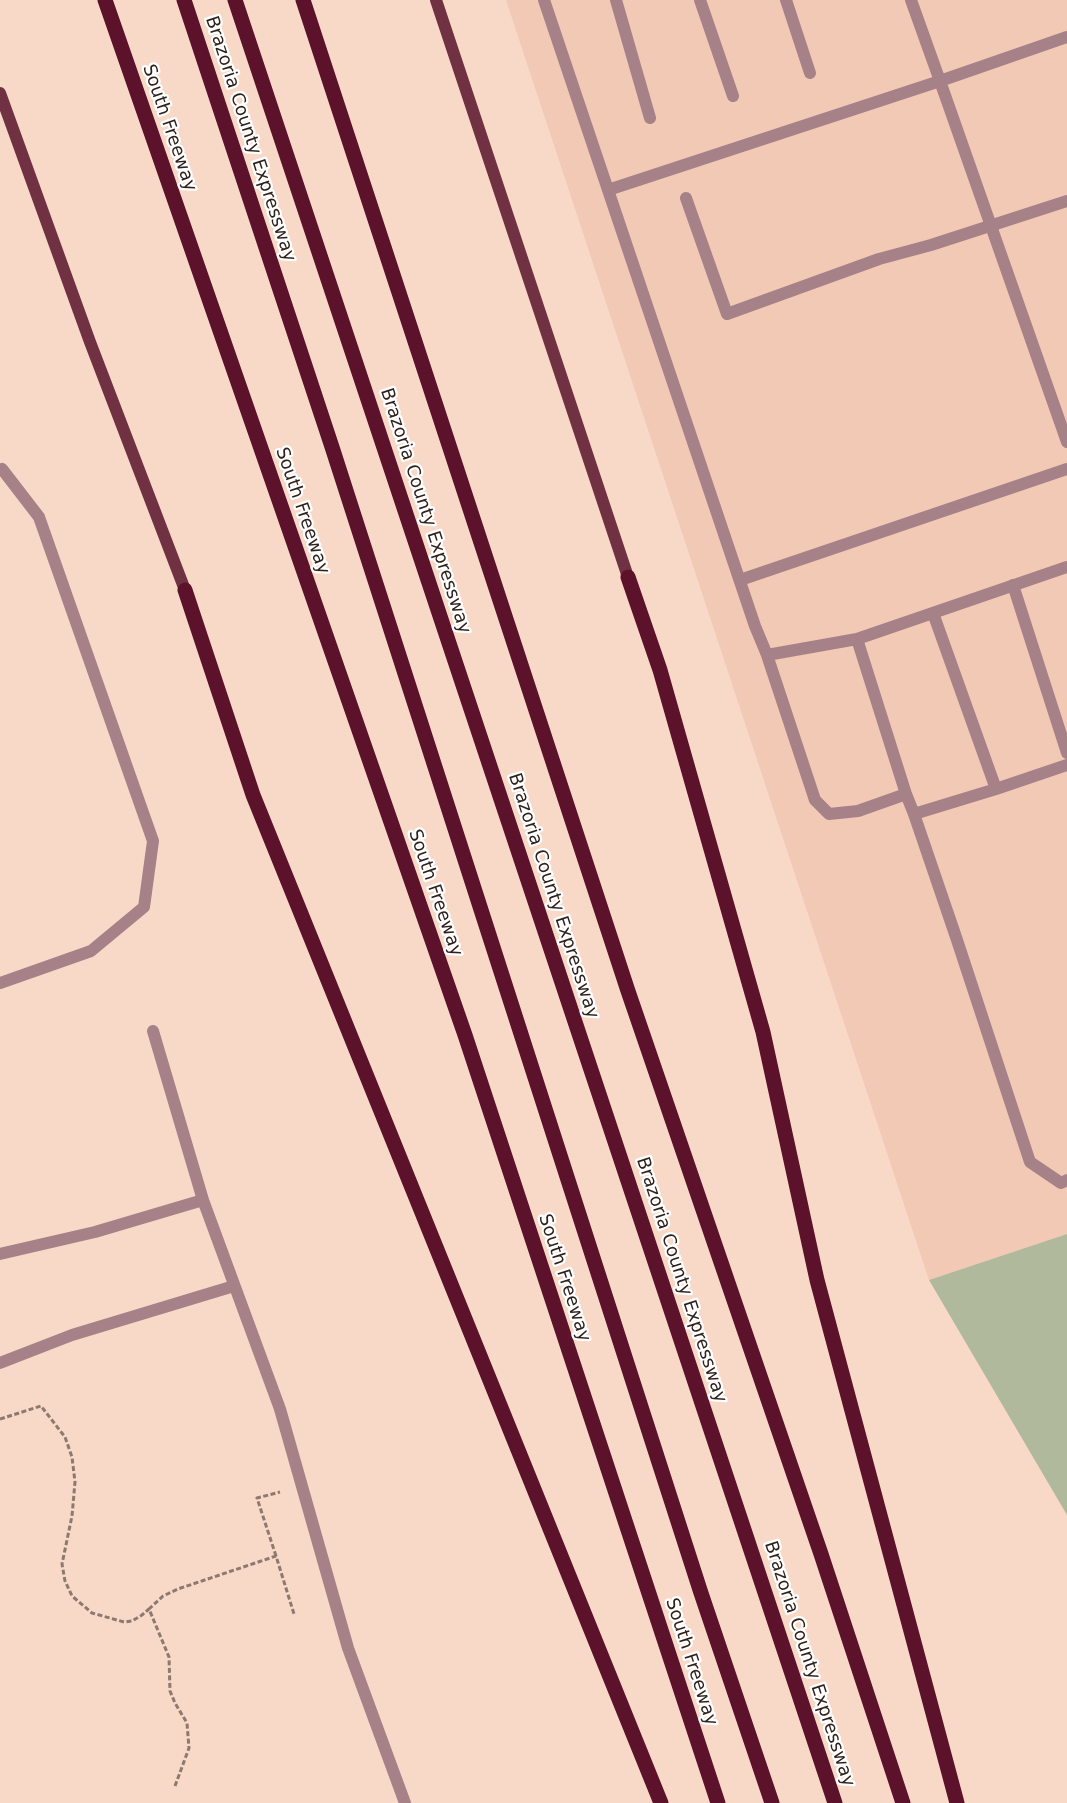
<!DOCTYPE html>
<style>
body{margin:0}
canvas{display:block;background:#f8d8c7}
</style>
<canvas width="1067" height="1803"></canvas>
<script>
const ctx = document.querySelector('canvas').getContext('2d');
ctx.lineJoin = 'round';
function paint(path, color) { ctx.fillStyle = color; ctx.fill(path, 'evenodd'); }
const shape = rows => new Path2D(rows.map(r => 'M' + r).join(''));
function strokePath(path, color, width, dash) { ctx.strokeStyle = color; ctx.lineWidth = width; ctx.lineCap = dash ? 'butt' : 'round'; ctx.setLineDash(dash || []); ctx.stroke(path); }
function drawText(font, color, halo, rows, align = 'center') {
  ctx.font = font + ' "DejaVu Sans",sans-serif'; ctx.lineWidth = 4.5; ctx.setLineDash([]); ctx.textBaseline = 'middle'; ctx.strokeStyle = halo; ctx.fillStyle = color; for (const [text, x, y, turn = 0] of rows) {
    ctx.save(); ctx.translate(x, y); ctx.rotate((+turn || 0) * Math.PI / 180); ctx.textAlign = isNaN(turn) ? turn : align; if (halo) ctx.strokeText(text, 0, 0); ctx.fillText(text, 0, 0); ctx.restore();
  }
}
paint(shape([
 [506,0,1067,0,1067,1234,929,1280]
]), '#f1c9b5');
paint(shape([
 [1067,1234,1067,1515,929,1280]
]), '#b0b99c');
strokePath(shape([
 [0,1419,41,1406,65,1437,72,1457,75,1482,72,1516,62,1564,65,1581,72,1596,92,1613,124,1622,132,1621,142,1615,149,1609],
 [276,1556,257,1498,280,1492],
 [175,1786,189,1748,187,1723,175,1703,170,1691,169,1657,149,1609,163,1596,178,1589,276,1556,294,1614]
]), '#8e796e', 3, [5, 2.5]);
strokePath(shape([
 [544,0,755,626,767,655,857,639,1067,567],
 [616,0,650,118],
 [700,0,733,96],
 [786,0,810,73],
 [911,0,940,81,1067,37],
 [608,190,940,81,1067,442],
 [686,198,727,314,879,259,931,245,1067,201],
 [0,470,2,469,39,517,153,841,144,907,91,951,0,983],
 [740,580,1067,469],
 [1013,585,1067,753],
 [933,613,996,789,1067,765],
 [767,655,815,800,829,814,858,811,906,794,857,639],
 [906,794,914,814,957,940,1030,1162,1061,1183,1067,1180],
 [914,814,996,789],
 [153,1031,203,1200],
 [0,1254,95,1232,203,1200,280,1409,348,1648,405,1803],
 [0,1363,72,1335,234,1286]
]), '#a68188', 12);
strokePath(shape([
 [436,0,628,577],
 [0,93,90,342,185,590]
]), '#703242', 12);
strokePath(shape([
 [105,0,465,1035,718,1803],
 [184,0,332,447,701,1593,772,1803],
 [235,0,835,1803],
 [303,0,628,991,821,1554,903,1803],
 [628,577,660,670,763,1032,817,1280,957,1803],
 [185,590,253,795,661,1803]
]), '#5b122a', 15);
drawText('18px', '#2d211b', '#fff', [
 ["South Freeway",169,128,71],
 ["Brazoria County Expressway",250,139,72],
 ["South Freeway",302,511,71],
 ["Brazoria County Expressway",425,511,72],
 ["South Freeway",435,893,71],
 ["Brazoria County Expressway",553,896,72],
 ["South Freeway",564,1278,72],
 ["Brazoria County Expressway",681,1280,72],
 ["South Freeway",691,1662,72],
 ["Brazoria County Expressway",809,1664,72]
]);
</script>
